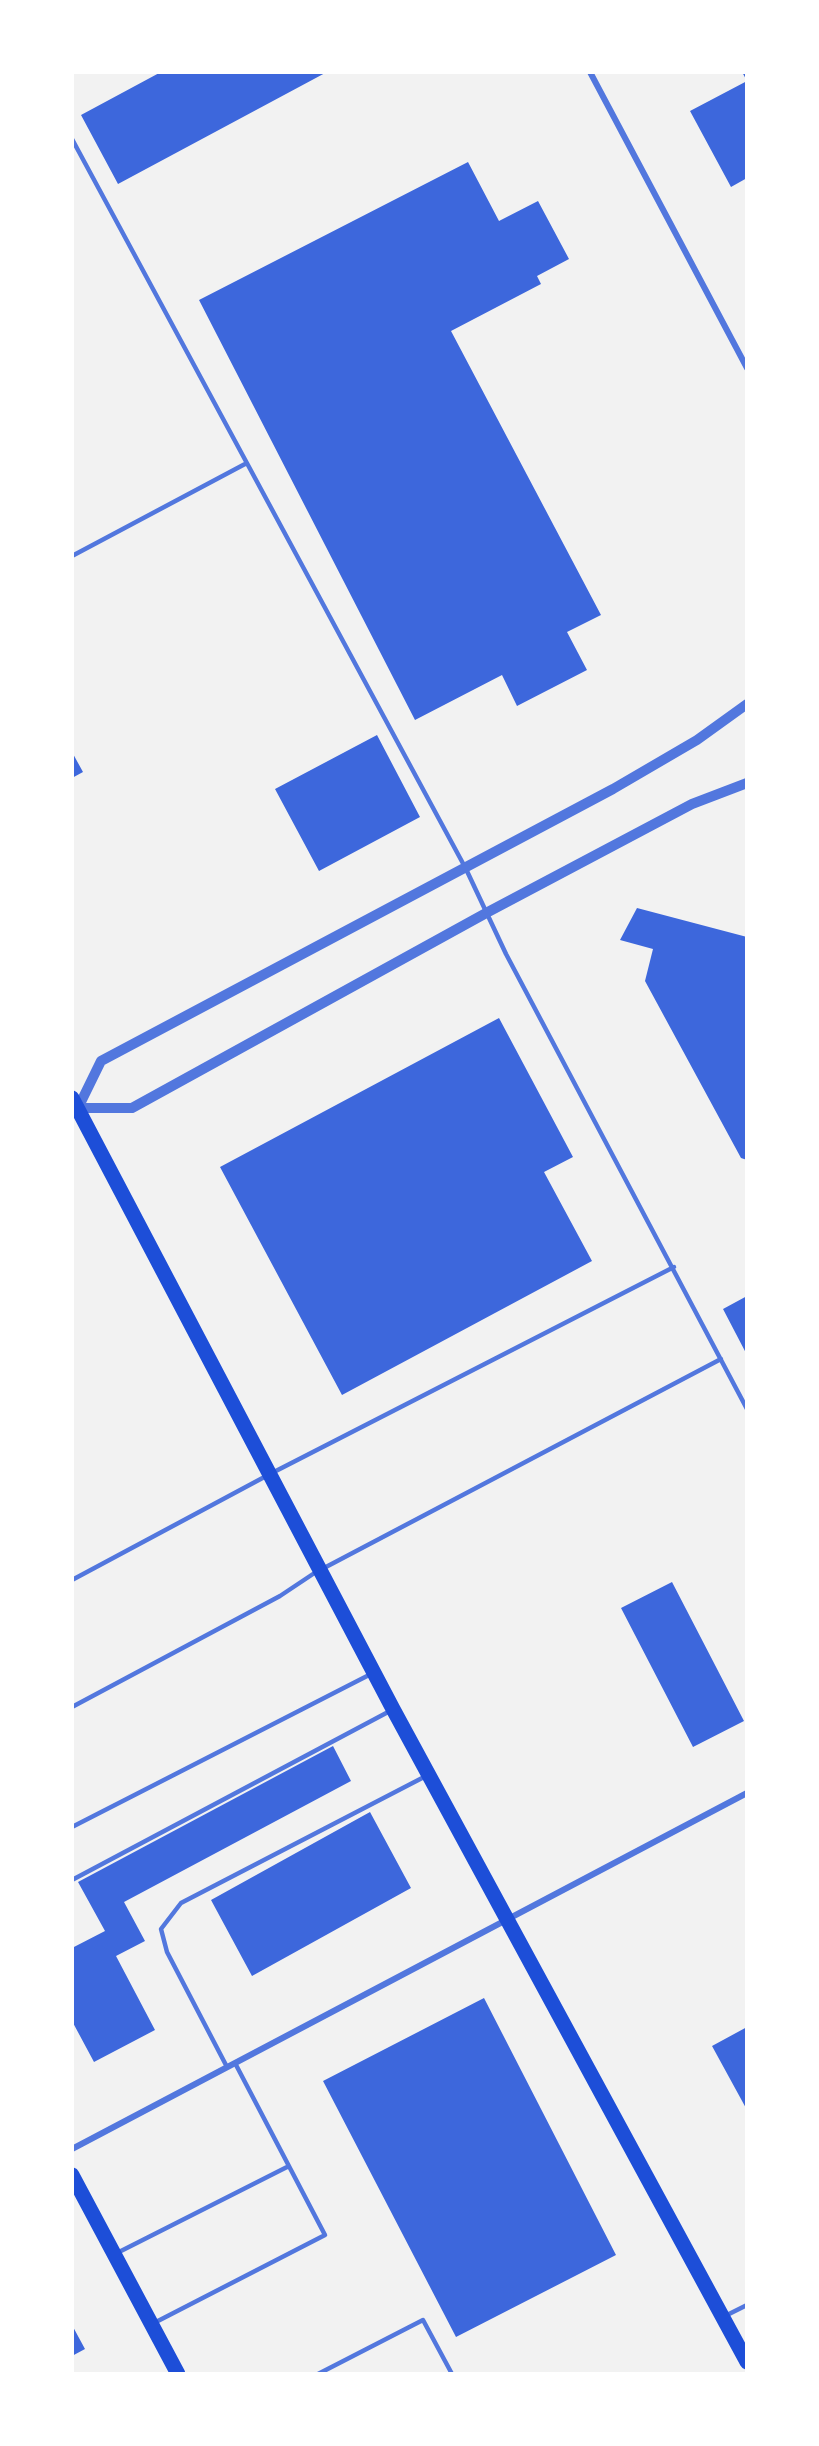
<!DOCTYPE html>
<style>
body{margin:0}
#map{position:relative;width:819px;height:2446px;overflow:hidden;background:#f2f2f2;font-family:"Source Serif 4",serif}
canvas{display:block}
.frame{position:absolute;inset:0;border:74px solid #fff;pointer-events:none}
</style>
<div id="map">
<canvas width="819" height="2446"></canvas>
<div class="frame"></div>
</div>
<script>
const ctx = document.querySelector('canvas').getContext('2d');
ctx.lineJoin = 'round';
function paint(path, color) { ctx.fillStyle = color; ctx.fill(path, 'evenodd'); }
const shape = rows => new Path2D(rows.map(r => 'M' + r).join(''));
function strokePath(path, color, width, dash) { ctx.strokeStyle = color; ctx.lineWidth = width; ctx.lineCap = dash ? 'butt' : 'round'; ctx.setLineDash(dash || []); ctx.stroke(path); }
paint(shape([
 [161,72,327,72,118,184,81,115],
 [742,72,747,72,747,178,731,187,690,111,747,81],
 [468,162,499,221,538,201,569,259,537,276,541,284,451,331,601,615,567,632,587,670,517,706,502,675,415,720,199,300],
 [377,735,420,817,319,871,275,789],
 [72,752,83,772,72,778],
 [637,908,747,937,747,1160,741,1158,645,981,653,949,620,940],
 [499,1018,573,1157,544,1172,592,1261,342,1395,220,1167],
 [747,1296,747,1355,723,1309],
 [672,1582,744,1721,693,1747,621,1608],
 [333,1746,351,1781,124,1902,145,1941,116,1956,155,2030,94,2062,72,2021,72,1948,105,1931,78,1882],
 [370,1812,411,1888,252,1976,211,1900],
 [484,1998,616,2255,456,2337,323,2081],
 [747,2027,747,2110,712,2046],
 [72,2325,85,2349,72,2356]
]), '#3d67dc');
strokePath(shape([
 [72,139,466,869,506,954,747,1409],
 [72,556,245,464],
 [324,1568,721,1359],
 [72,1580,270,1474,674,1267],
 [72,1707,280,1596,316,1572],
 [72,1827,371,1674],
 [72,1880,390,1711],
 [227,2067,167,1952,161,1929,181,1903,426,1776],
 [117,2253,289,2166],
 [725,2316,747,2305],
 [154,2323,325,2235,235,2063],
 [318,2374,423,2320,452,2374]
]), '#5277de', 4.5);
strokePath(shape([
 [590,72,747,368],
 [72,2149,747,1793]
]), '#5277de', 6);
strokePath(shape([
 [78,1108,101,1061,613,789,697,740,747,704],
 [73,1110,78,1108,132,1108,488,912,692,804,747,783]
]), '#5277de', 10);
strokePath(shape([
 [72,1098,393,1709,747,2362],
 [72,2175,178,2374]
]), '#1d4ed8', 15);
</script>
